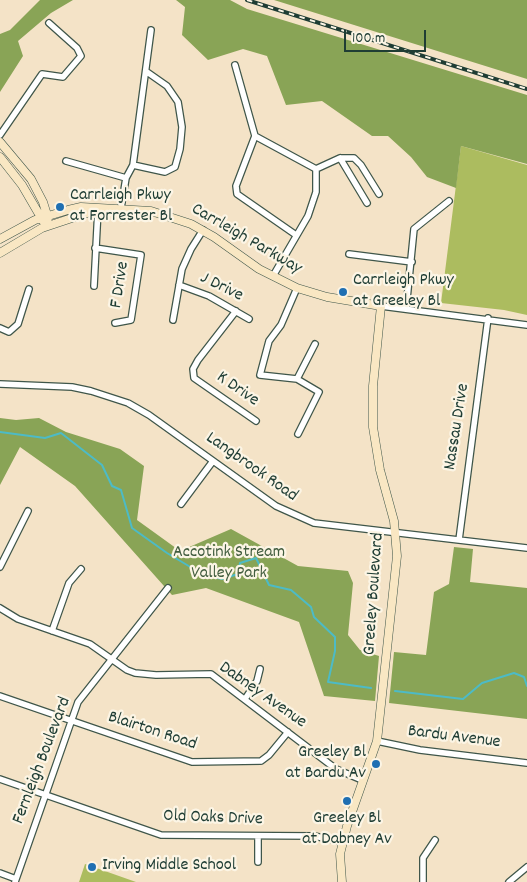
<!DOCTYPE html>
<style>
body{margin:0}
#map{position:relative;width:527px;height:882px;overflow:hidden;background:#f4e3c7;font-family:Dekko,sans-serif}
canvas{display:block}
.scale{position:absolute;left:344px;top:30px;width:82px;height:22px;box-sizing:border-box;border:2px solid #1f3d34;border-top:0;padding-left:6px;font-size:15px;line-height:18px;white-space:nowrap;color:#1f3d34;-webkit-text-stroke:4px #fcf5e5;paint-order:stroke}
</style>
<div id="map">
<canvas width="527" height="882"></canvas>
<div class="scale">100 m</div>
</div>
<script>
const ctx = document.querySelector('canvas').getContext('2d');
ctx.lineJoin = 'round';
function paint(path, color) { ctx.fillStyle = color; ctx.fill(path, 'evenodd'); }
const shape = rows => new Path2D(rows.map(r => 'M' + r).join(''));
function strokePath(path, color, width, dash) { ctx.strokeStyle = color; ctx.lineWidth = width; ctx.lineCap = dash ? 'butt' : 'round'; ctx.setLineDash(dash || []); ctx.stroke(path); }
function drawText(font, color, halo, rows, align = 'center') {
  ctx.font = font + ' Dekko,sans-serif'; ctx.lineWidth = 4.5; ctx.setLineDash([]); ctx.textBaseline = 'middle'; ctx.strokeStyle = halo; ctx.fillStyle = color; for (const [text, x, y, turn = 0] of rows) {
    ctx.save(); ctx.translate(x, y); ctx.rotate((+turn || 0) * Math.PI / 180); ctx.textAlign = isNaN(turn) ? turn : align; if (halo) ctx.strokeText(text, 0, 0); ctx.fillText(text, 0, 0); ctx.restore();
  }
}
paint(shape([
 [461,146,527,165,527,315,504,310,441,303],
 [85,864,136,882,79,882]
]), '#acbc5f');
paint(shape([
 [40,0,73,0,51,13,18,41,23,56,0,92,0,34,10,30],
 [176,0,230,0,247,9,527,95,527,164,461,146,456,188,427,177,411,157,388,136,372,136,322,101,286,105,267,56,243,49,208,60,182,35,185,7],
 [274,0,527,0,527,79],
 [0,418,16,420,39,418,66,432,120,449,144,466,137,520,180,551,231,529,298,566,348,571,353,583,348,635,360,650,379,656,375,701,324,696,299,622,206,588,172,595,75,486,20,447,0,485],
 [454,547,473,549,470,582,527,588,527,719,389,703,394,652,426,655,434,592,449,584]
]), '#89a456');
strokePath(shape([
 [0,432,45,438,61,433,102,465,112,486,121,490,132,528,167,553,202,574,222,579,238,574,240,563,256,558,269,585,291,590,311,607,314,617,335,637,335,651,328,682,371,688],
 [395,691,463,699,482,683,514,673,524,677,527,686]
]), '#4dbbc6', 2);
const street = shape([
 [235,65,255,136,316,169],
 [0,135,42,74,63,77,81,56,77,48,49,23],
 [255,136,236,186,237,194,296,235],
 [340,158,367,203],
 [66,161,126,178],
 [133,165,165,172,175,167,180,149,182,127,178,102,167,86,147,72],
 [316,169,340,158,354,158,361,165,379,194],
 [121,208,126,178,133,165,151,30],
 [95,248,141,255,131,320,115,323],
 [349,254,412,262],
 [273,276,308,216,316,192,316,169],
 [179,285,209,296,249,319],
 [94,286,98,209],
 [297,288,281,325,269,341,260,375,297,379,319,392,298,434],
 [381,306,527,325],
 [406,309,414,229,449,201],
 [236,311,198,360,193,369,194,378,256,421],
 [173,320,182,269,191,249,203,230],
 [0,328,9,332,18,324,29,289],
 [297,379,315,344],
 [0,384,72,387,91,391,128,403,149,415,276,506,314,523,527,548],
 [181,504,213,461],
 [459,540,488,318],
 [0,567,28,511],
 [0,608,18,619,90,644,127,670,135,673,156,675,211,674,336,769,362,780],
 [52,631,69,583,81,569],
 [0,696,192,762,261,761,269,755,288,732],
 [245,699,257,681,260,669],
 [377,741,420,750,527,763],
 [0,779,161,835,314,836,343,842],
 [258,836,258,862],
 [0,873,16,879],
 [15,882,78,702,168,588],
 [423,882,423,858,435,840],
 [509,882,527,867]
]);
const secondary = shape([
 [0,142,31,179,43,202,48,218],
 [0,157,22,185,43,221],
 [0,239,35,220,68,210,81,207,151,211,191,224,214,237,259,269,297,288,327,297,381,306,373,386,373,427,380,470,394,521,397,556,377,741,347,826,340,854,342,882],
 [0,253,42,228,96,210]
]);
strokePath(street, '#3f564a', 8);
strokePath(secondary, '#3f564a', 9);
strokePath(street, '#fff', 5.5);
strokePath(secondary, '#f9e7c3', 8);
const rail = shape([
 [247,0,527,89]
]);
strokePath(rail, '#1f3d34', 4);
strokePath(rail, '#fcf5e5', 2, [5.5]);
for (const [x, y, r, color] of [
 [60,207,5,"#1f6fb2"],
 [343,292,5,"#1f6fb2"],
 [376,764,5,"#1f6fb2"],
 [347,801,5,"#1f6fb2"],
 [92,867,5,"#1f6fb2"]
]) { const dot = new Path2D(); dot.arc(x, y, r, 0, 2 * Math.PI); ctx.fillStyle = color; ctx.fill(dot); strokePath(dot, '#fcf5e5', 2); }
drawText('18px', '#1f3d34', '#fcf5e5', [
 ["Carrleigh Pkwy",70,197],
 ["at Forrester Bl",70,218],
 ["Carrleigh Pkwy",353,282],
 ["at Greeley Bl",353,303],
 ["Greeley Bl",366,754,"right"],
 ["at Bardu Av",366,775,"right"],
 ["Greeley Bl",347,820,"center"],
 ["at Dabney Av",347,841,"center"],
 ["Irving Middle School",102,867]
], 'left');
drawText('18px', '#1f3d34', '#fcf5e5', [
 ["Carrleigh Parkway",246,240,30],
 ["F Drive",121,285,-81],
 ["J Drive",221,288,26],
 ["K Drive",237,390,35],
 ["Nassau Drive",458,427,-81],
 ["Langbrook Road",251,468,35],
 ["Greeley Boulevard",375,594,-86],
 ["Dabney Avenue",262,696,35],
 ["Blairton Road",152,732,18],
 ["Bardu Avenue",454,738,7],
 ["Fernleigh Boulevard",43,761,-69],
 ["Old Oaks Drive",213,819,2]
]);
drawText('18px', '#425d3f', '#fcf5e5', [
 ["Accotink Stream",229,554],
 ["Valley Park",229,575]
]);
</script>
